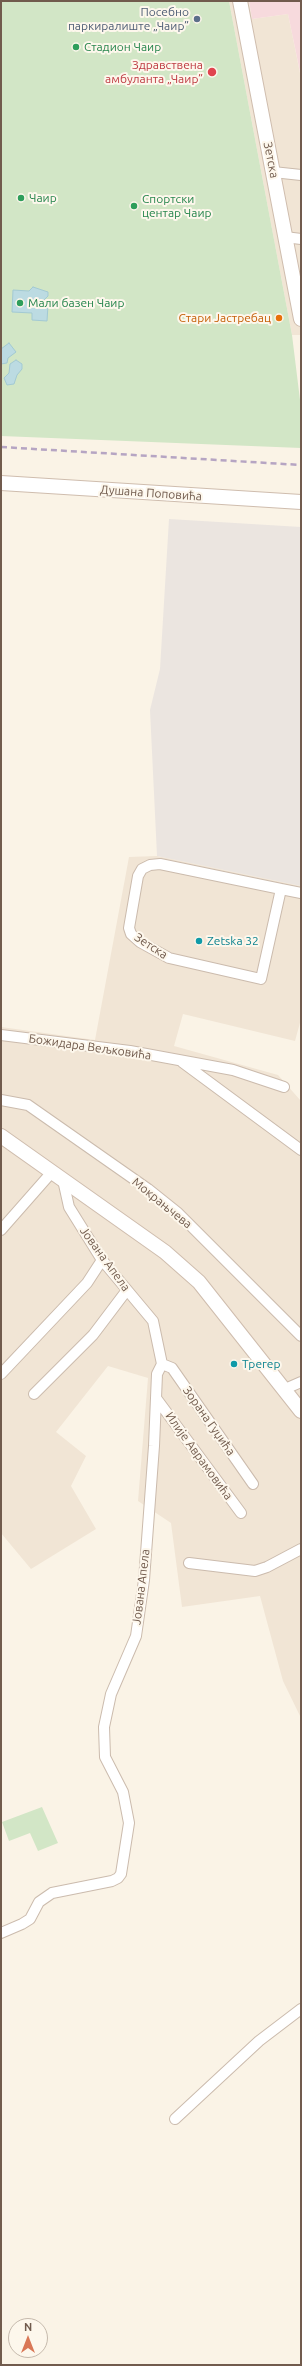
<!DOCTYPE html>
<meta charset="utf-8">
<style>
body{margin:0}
#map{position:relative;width:302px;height:2366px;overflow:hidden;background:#faf3e6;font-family:Ubuntu,sans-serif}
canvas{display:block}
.frame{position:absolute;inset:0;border:2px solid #715b4d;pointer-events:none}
.north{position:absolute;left:8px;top:2318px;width:40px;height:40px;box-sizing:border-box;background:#fdf7ec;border:1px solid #c5b9ac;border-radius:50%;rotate:0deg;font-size:11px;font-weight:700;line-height:16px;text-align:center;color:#715b4d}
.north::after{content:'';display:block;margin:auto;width:14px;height:18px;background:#d97756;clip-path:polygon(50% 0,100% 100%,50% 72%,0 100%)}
</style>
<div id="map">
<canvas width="302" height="2366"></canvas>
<div class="frame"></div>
<div class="north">N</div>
</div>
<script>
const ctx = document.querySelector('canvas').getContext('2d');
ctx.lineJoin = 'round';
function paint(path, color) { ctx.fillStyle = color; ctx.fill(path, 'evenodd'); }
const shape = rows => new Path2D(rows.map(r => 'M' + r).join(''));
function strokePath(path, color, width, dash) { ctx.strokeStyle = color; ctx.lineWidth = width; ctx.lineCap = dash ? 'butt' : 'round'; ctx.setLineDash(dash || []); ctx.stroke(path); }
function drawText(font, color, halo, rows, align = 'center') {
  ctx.font = font + ' Ubuntu,sans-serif'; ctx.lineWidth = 4; ctx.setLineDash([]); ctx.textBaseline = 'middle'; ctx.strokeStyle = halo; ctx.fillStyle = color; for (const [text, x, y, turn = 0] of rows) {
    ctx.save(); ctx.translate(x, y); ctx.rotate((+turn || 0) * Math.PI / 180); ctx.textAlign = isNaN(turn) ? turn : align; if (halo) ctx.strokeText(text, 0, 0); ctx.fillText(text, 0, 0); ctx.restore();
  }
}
paint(shape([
 [229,1,249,1,252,19,288,14,301,78,301,335,292,335],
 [157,856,301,886,301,1019,295,1041,183,1014,174,1046,278,1075,301,1101,301,1718,283,1681,260,1596,182,1607,171,1523,138,1501,148,1378,108,1366,56,1432,86,1456,71,1486,96,1529,31,1569,1,1533,1,1027,95,1040,129,857]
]), '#f1e5d5');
paint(shape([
 [169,519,301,527,301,886,157,856,150,710,160,669]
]), '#ebe5e0');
paint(shape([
 [249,1,301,1,301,77,288,14,252,19]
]), '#f7dadd');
paint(shape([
 [1,1,229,1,292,335,301,408,301,448,1,436],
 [42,1807,58,1843,38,1851,30,1833,9,1841,2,1822]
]), '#d2e6c6');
const water = shape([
 [33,287,48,292,48,296,44,300,34,302,29,298,29,304,48,305,47,321,32,320,32,313,12,312,13,290,29,291,33,287],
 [9,343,16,352,8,358,7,363,1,364,1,349,9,343],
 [16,360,22,364,22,369,17,375,14,384,7,385,4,378,9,373,10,364,16,360]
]);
paint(water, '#bcdbe2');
strokePath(water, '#a3cad3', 1);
const street = shape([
 [273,172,301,175],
 [285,237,301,239],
 [281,889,261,979,169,958,140,942,131,934,129,928,138,876,142,869,150,865,160,864,281,889,301,893],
 [1,1035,130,1051,233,1070,284,1087],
 [182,1062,301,1150],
 [1,1100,28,1105,148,1189,178,1213,301,1336],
 [1,1230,52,1172],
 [162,1364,172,1368,253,1484],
 [1,1374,87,1283,102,1260],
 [285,1389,301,1382],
 [34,1394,93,1335,127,1290],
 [156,1398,241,1513],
 [189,1563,255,1571,267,1567,301,1549],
 [1,1933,22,1924,30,1919,39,1902,52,1893,112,1881,118,1878,121,1874,129,1823,123,1792,105,1757,104,1727,111,1694,136,1636,144,1580,154,1446,157,1374,162,1364,153,1321,102,1260,69,1207,63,1180],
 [175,2119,259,2041,301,2009]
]);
const secondary = shape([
 [240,1,301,319],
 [1,483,301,502],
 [1,1136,165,1252,199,1282,301,1411]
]);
strokePath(street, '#cbbbad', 12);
strokePath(secondary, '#cfbdae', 16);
strokePath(street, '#fff', 10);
strokePath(secondary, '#fff', 14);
strokePath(shape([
 [1,447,301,465]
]), '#b6a5c3', 2.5, [6, 4]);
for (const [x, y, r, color] of [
 [197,19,4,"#5c6f8a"],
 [76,47,4,"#2e9e5b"],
 [212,72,5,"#e0444e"],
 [21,198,4,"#2e9e5b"],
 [134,206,4,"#2e9e5b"],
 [20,303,4,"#2e9e5b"],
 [279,318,4,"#e8710a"],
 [199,941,4,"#0f9aa8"],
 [234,1364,4,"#0f9aa8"]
]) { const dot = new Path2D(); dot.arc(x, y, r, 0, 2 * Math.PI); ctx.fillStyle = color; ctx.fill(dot); strokePath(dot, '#fdf7ec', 1.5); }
drawText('12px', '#4e5e75', '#fdf7ec', [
 ["Посебно",189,12],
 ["паркиралиште „Чаир”",189,26]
], 'right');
drawText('12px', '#27864d', '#fdf7ec', [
 ["Стадион Чаир",84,47],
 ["Чаир",29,198],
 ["Спортски",142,199],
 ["центар Чаир",142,213],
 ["Мали базен Чаир",28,303]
], 'left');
drawText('12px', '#be3a42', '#fdf7ec', [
 ["Здравствена",203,65],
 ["амбуланта „Чаир”",203,79]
], 'right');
drawText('12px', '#715b4d', '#fdf7ec', [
 ["Зетска",271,160,79],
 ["Душана Поповића",151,493,4],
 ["Зетска",151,946,33],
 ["Божидара Вељковића",90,1047,8],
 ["Мокрањчева",162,1203,39],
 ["Јована Апела",105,1259,54],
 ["Зорана Гуџића",209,1421,55],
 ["Илије Аврамовића",199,1456,54],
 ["Јована Апела",141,1587,-83]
]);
drawText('12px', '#c56008', '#fdf7ec', [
 ["Стари Јастребац",271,318]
], 'right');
drawText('12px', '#0d838f', '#fdf7ec', [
 ["Zetska 32",207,941],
 ["Трегер",242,1364]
], 'left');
</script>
